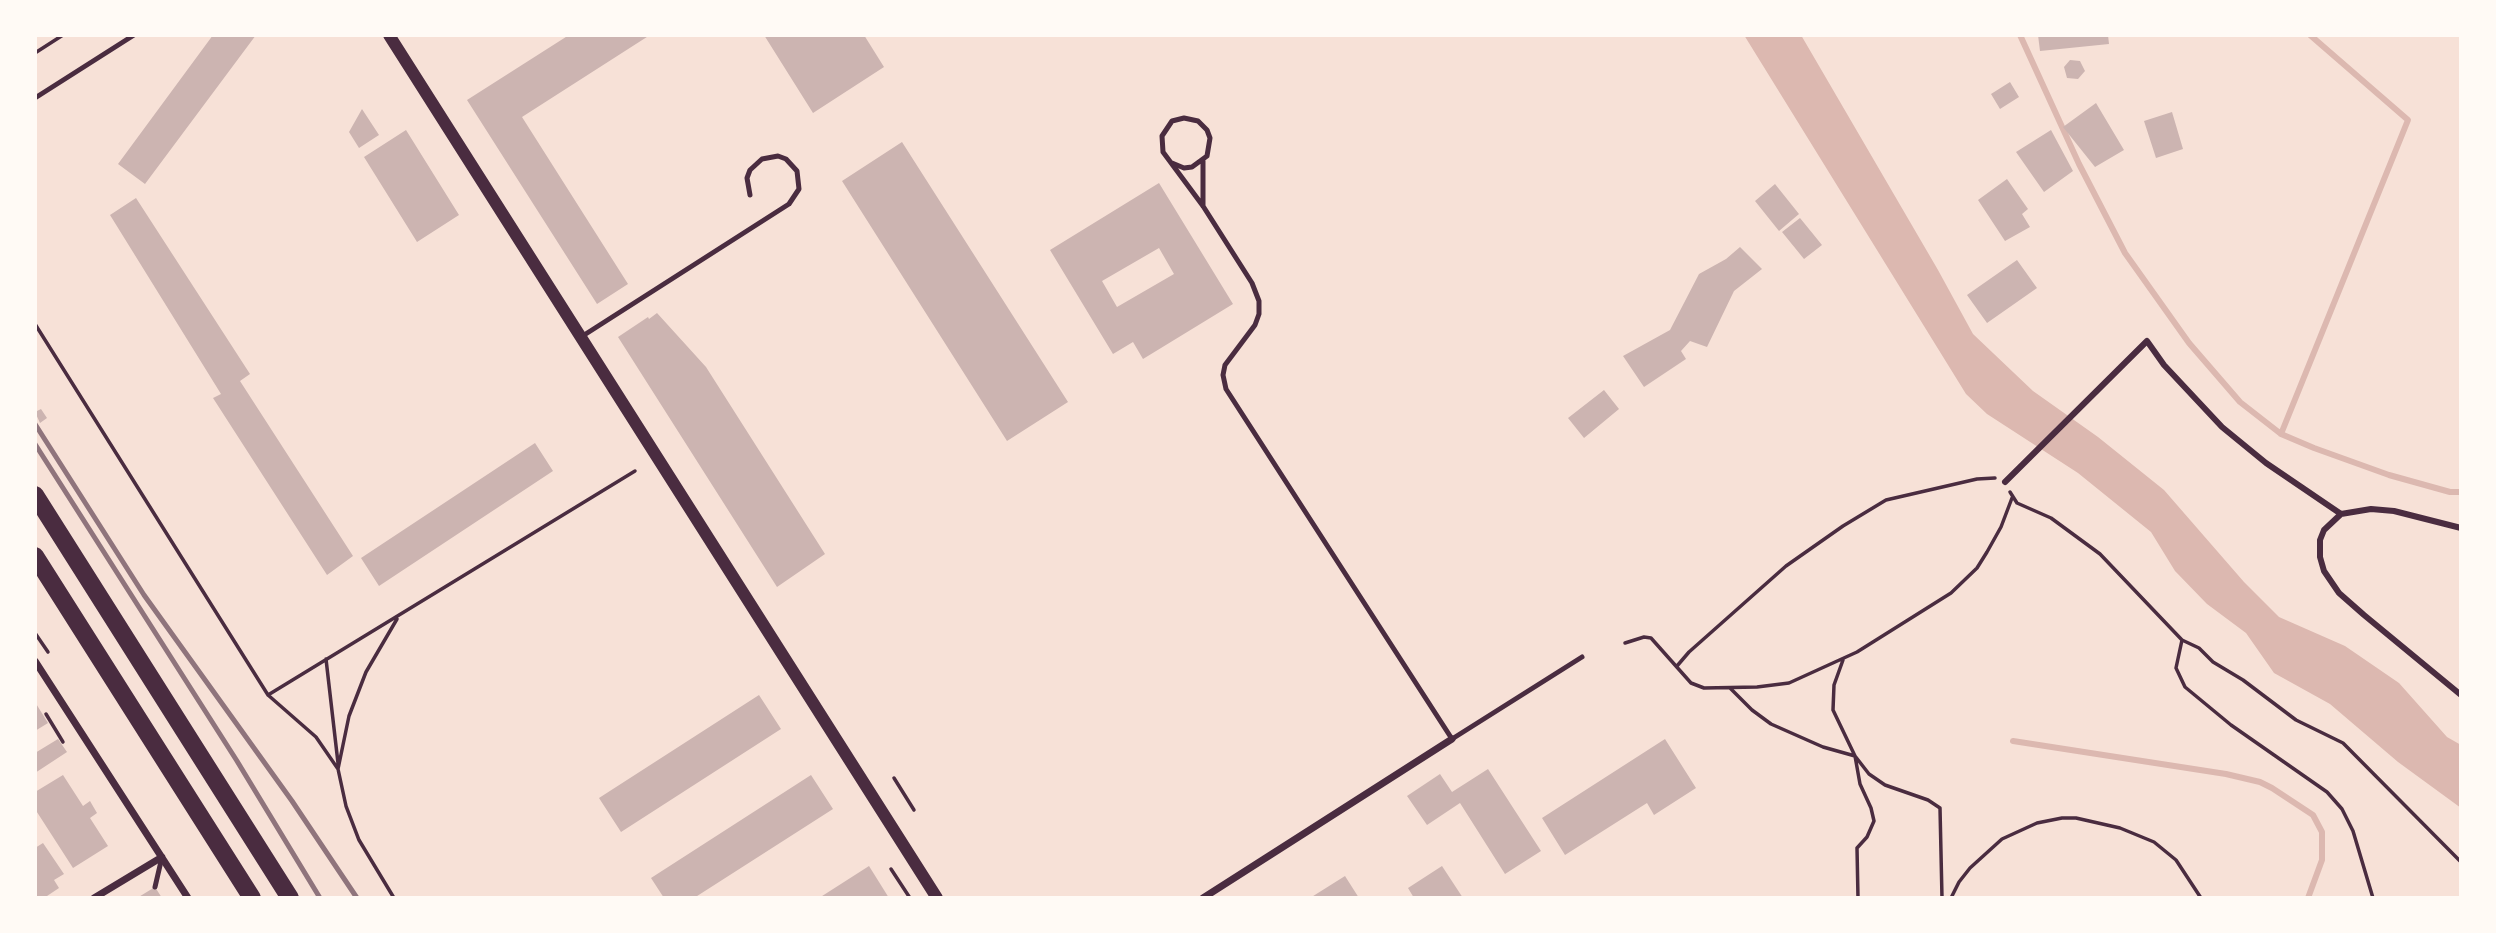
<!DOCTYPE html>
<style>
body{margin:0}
#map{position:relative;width:2496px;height:933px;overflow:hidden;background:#f7e1d7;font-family:"Work Sans",sans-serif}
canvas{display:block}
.frame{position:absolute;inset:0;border:37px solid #fffaf5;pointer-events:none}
</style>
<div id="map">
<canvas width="2496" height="933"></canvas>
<div class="frame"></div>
</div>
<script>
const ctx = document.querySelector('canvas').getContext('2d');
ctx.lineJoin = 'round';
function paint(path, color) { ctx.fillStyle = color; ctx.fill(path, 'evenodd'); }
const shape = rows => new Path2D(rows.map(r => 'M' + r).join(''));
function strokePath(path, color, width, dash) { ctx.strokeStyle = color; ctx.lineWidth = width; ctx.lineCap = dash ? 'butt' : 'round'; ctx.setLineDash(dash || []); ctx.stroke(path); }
paint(shape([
 [1744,35,1801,35,1938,270,1973,334,2033,391,2098,437,2164,490,2244,582,2279,617,2345,646,2399,683,2447,737,2461,745,2461,808,2398,762,2330,704,2274,673,2246,633,2207,604,2175,571,2151,532,2078,473,1987,414,1966,394]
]), '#dcb8b0');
strokePath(shape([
 [2020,35,2079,164,2125,253,2189,343,2240,402,2281,434,2314,448,2389,475,2450,492,2461,492],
 [2281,434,2408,120,2310,35],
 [2013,741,2226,774,2260,782,2272,788,2313,815,2322,832,2322,860,2308,898]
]), '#dcb8b0', 6);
paint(shape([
 [213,35,256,35,145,184,118,164],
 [569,35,650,35,522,117,628,284,597,304,467,100],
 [764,35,864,35,884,67,813,113],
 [2038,35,2108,35,2109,44,2040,51],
 [2070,60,2080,61,2085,71,2078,79,2067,78,2064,67],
 [2010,82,2019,97,2000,109,1991,94],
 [2096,103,2124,150,2095,167,2063,127],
 [362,109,379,135,359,148,349,132],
 [2172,112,2183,149,2156,158,2144,121],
 [406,130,459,215,417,242,364,157],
 [2051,130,2073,171,2044,192,2016,152],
 [902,142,1068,402,1007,441,842,181],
 [2007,179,2028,209,2022,214,2030,227,2005,241,1978,200],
 [1159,183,1233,304,1143,359,1133,342,1113,354,1050,250],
 [1159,248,1174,274,1117,307,1102,281],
 [1775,184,1799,214,1779,231,1755,201],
 [136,198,250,374,240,381,353,556,327,575,213,398,221,394,110,215],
 [1800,218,1822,245,1804,259,1782,232],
 [1740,247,1762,269,1734,291,1707,347,1690,341,1681,351,1686,359,1644,387,1623,356,1670,330,1699,274,1726,259],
 [2017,260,2037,288,1987,323,1967,295],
 [657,313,706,367,825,554,777,587,618,337,648,317,649,319],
 [1604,390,1619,409,1584,438,1568,418],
 [41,409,47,418,40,423,35,412],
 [535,443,553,471,379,586,361,558],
 [759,695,781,729,621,832,599,798],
 [35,702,48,723,35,731],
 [58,739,67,752,35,773,35,753],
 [1665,739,1696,788,1654,815,1647,803,1565,855,1542,818],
 [1488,769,1541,851,1505,874,1460,803,1427,825,1407,796,1440,774,1452,792],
 [63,775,83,806,90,801,97,813,90,818,108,846,73,868,35,809,35,792],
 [811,775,833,809,694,898,664,898,651,878],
 [43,843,64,874,54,880,59,888,44,898,35,898,35,848],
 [869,866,889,898,819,898],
 [1442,866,1463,898,1414,898,1408,888],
 [1345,876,1359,898,1310,898],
 [155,887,162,898,137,898]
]), '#ccb4b1');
strokePath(shape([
 [35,53,63,35],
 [35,324,268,695,316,737,338,769,346,806,359,840,394,898],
 [2010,492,2017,503,2051,518,2100,554,2182,640,2199,648,2213,662,2243,680,2296,720,2343,743,2461,862],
 [35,633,48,652],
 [2182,640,2176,668,2185,687,2231,725,2327,792,2342,809,2353,831,2373,898],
 [1625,643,1644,637,1651,638,1691,683,1704,688,1757,687,1789,683,1857,652,1951,593,1977,568,1987,552,2001,527,2012,498],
 [326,659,338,763],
 [1843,660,1834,685,1833,710,1855,756,1860,784,1871,808,1874,821,1867,837,1857,848,1858,898],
 [1677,666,1689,652,1786,566,1843,526,1886,500,1977,479,1995,478],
 [1730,688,1752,710,1771,724,1823,747,1855,756,1869,774,1885,785,1928,800,1940,808,1942,898],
 [268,695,635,471],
 [46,714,63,742],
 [338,769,349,716,366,672,397,619],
 [894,778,914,810],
 [891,869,910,898],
 [1951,898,1959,882,1970,868,2002,839,2037,823,2062,818,2076,818,2120,828,2154,842,2176,860,2201,898]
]), '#4a2c40', 3.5);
strokePath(shape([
 [35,98,134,35],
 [1203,161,1203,206],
 [1172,163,1184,168,1192,167,1207,156,1210,138,1207,130,1198,121,1184,118,1172,121,1162,136,1163,152,1203,206,1252,283,1259,301,1259,314,1255,325,1225,365,1223,375,1226,389,1452,739,1582,657],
 [581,337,789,204,799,189,797,171,786,159,778,156,762,159,750,170,747,178,750,195],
 [155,887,162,857]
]), '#4a2c40', 5);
strokePath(shape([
 [2005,482,2147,341,2164,365,2222,427,2266,463,2341,514,2371,509,2394,511,2461,528],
 [2341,514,2324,530,2320,540,2320,557,2324,571,2339,593,2364,615,2461,695]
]), '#4a2c40', 6);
strokePath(shape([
 [35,661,188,898],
 [94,898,162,857],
 [1203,898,1452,739]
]), '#4a2c40', 7);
strokePath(shape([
 [389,35,937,898]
]), '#4a2c40', 12);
strokePath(shape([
 [35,495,290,898],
 [35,556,252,898]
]), '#4a2c40', 18);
strokePath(shape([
 [35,424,144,595,292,801,357,898],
 [35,444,237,761,320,898]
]), '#8f747c', 5);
</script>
